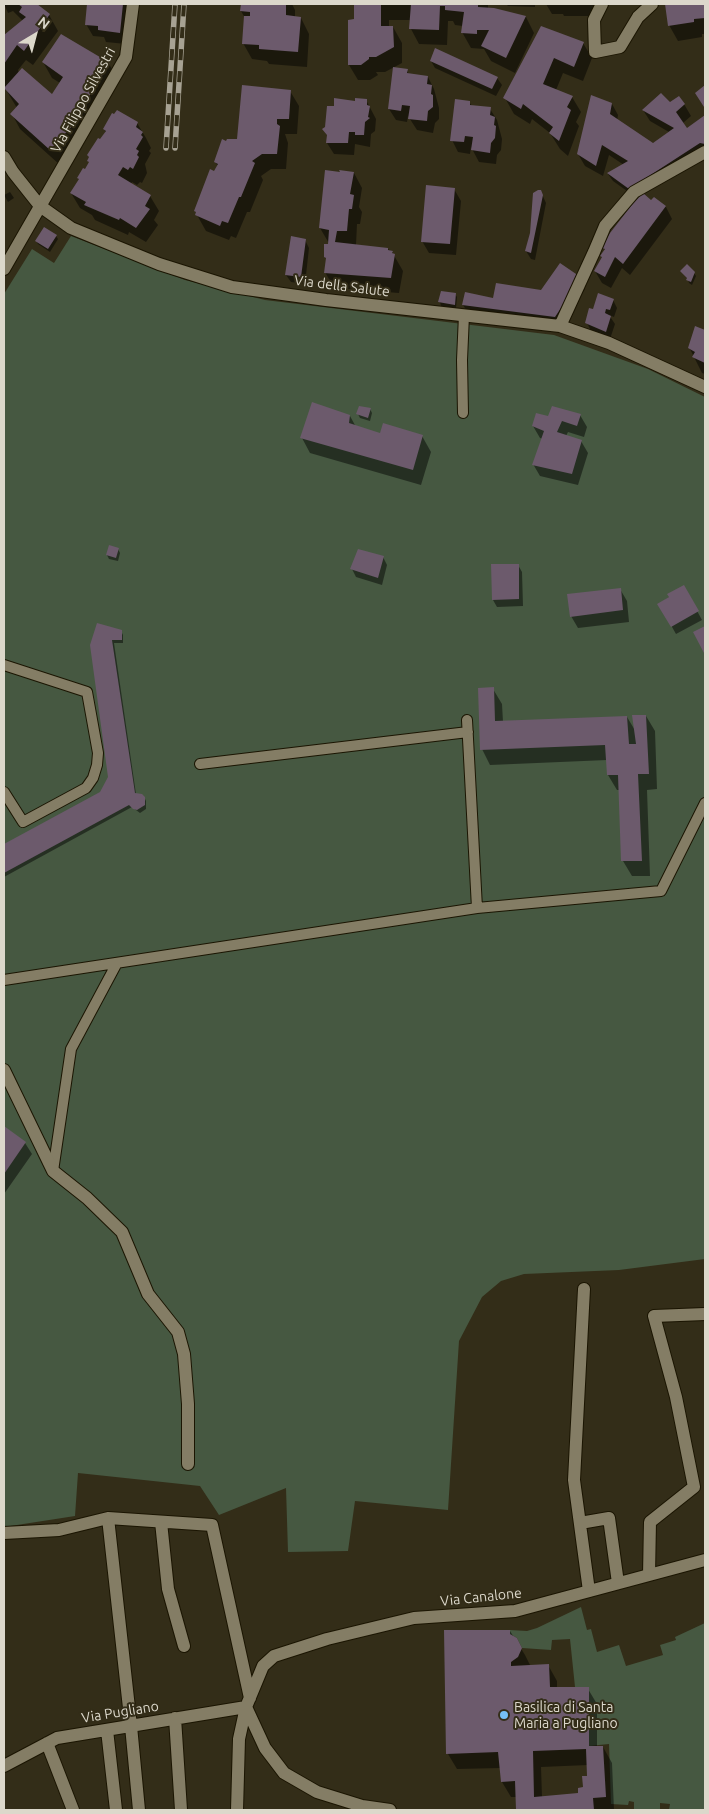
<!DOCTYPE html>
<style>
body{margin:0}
#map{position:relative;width:709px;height:1814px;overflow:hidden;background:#332d18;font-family:Ubuntu,sans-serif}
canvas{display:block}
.frame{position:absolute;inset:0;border:5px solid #dcd8cb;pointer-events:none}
.north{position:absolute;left:10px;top:10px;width:50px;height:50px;-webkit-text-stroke:4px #332d18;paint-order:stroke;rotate:37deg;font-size:14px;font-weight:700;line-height:20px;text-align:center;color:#dcd8cb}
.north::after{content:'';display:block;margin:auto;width:18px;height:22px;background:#dcd8cb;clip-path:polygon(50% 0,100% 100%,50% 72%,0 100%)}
</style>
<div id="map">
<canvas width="709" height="1814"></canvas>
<div class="frame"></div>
<div class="north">N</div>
</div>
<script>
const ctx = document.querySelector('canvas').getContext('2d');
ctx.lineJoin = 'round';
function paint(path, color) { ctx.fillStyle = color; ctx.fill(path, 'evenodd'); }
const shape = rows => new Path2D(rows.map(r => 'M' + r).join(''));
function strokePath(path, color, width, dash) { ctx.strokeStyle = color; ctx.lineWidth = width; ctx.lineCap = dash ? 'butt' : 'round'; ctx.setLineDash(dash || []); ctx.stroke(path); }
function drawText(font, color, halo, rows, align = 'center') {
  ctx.font = font + ' Ubuntu,sans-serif'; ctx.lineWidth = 4; ctx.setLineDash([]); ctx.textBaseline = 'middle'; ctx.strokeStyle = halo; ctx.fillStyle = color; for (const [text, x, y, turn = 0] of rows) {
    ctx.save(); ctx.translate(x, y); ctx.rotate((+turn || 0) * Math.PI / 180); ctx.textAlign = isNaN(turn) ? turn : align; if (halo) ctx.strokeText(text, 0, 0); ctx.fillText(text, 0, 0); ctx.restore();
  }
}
paint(shape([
 [71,236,185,280,265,300,554,335,648,369,705,397,705,1259,619,1270,524,1274,501,1281,482,1297,459,1341,448,1510,355,1501,348,1551,288,1552,286,1488,219,1515,200,1486,78,1473,75,1516,4,1527,4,294,32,249,54,263],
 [581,1607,587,1630,591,1629,597,1652,619,1645,626,1666,663,1655,660,1645,676,1640,675,1637,705,1623,705,1810,669,1810,670,1804,660,1803,660,1810,634,1810,634,1802,629,1801,628,1805,611,1804,609,1744,589,1746,589,1688,575,1687,570,1639,552,1640,551,1650,522,1648,517,1638,510,1634,510,1630,527,1631,537,1628]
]), '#465841');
paint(shape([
 [4,4,35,4,49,15,58,31,33,65,26,60,18,70,19,73,53,96,60,83,52,78,43,62,109,64,118,80,60,165,20,129,12,114,17,108,5,88,4,90,4,38,23,21,13,11,8,13],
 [88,4,131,4,126,44,106,42,104,37,93,36,86,24],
 [242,4,292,4,295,10,295,17,301,18,309,34,307,67,269,64,267,61,252,59,243,43,245,18,241,11],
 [365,4,488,4,488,9,526,17,534,33,515,73,491,61,484,49,471,48,462,32,463,26,455,25,453,21,448,21,447,45,419,44,411,29,411,20,389,20,389,27,393,27,402,43,402,63,385,72,376,72,378,75,370,80,358,80,349,65,355,21],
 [506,4,535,4,535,7,508,6],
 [546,4,602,4,597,16,564,16,563,14,552,14],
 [666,4,705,4,705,34,702,34,702,37,678,41,669,25],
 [541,28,583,43,592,58,583,81,563,73,556,90,572,97,581,112,576,122,579,126,568,156,560,149,550,133,532,119,530,124,514,114,505,98],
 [431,61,497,78,502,85,496,96,435,68],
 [407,70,409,75,428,77,434,89,439,108,439,119,435,123,433,133,417,130,408,116,407,122,396,120,389,109],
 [290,91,299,106,297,134,285,134,288,143,286,169,271,169,261,176,263,180,250,212,247,212,236,238,231,236,229,240,206,231,197,215,218,166,215,162,227,142,238,141],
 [366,100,376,119,375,131,371,134,370,147,355,144,354,155,334,154,327,143,357,102],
 [469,102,472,106,490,109,497,120,502,139,501,150,497,155,496,164,479,162,471,147,470,154,458,152,452,140],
 [612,104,618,115,617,121,653,144,669,132,650,121,643,110,670,104,684,104,691,116,683,123,687,129,705,116,705,155,634,196,613,181,608,174,624,165,609,155,603,176,585,166,578,154],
 [137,123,146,138,151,148,149,151,151,153,145,164,147,173,142,183,140,182,137,185,132,182,131,184,150,196,159,211,154,220,158,225,146,242,129,232,128,235,95,220,92,215,80,208,71,193,90,163,88,161,106,133,104,129],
 [354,173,362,188,359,207,362,212,360,224,357,224,356,245,388,249,392,252,403,271,399,293,334,288,325,272,327,260,325,257,330,245,320,228,341,174],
 [454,189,461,201,456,255,429,253,422,241],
 [10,192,14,198,8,202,4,195],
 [541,192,546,203,535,260,531,259,526,251],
 [654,199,666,207,672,219,630,275,622,268,611,288,602,283,595,271,605,251,604,248],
 [56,236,58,239,50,252,38,244,36,241],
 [305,240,309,248,305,284,291,282,286,275],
 [682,272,694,273,696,276,692,285,689,283,688,279],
 [578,277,585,289,561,328,470,316,463,305,542,291],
 [455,294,457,297,456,308,441,306,440,302],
 [613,300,617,308,614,317,609,315,615,324,610,339,591,331,587,323,594,310],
 [696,328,705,332,705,374,702,373,689,347],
 [370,409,372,413,370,421,360,418,358,414],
 [580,415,587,427,584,437,568,432,566,436,581,441,588,453,578,485,540,476,533,464,543,439,540,438,533,426,549,417],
 [350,416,356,427,381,435,422,436,431,452,421,485,310,453,302,438],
 [118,549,120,553,118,561,109,559,107,555],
 [383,557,387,565,382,585,356,577,352,569],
 [518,565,522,572,523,606,497,607,493,600],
 [684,587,702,620,676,634,659,604],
 [620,589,627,601,629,622,578,628,571,616],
 [121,631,123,635,123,643,114,643,136,794,144,797,146,801,146,809,140,813,132,807,4,877,4,845,101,793,109,777,91,646],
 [493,689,502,704,503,722,627,717,636,732,646,716,655,731,657,789,647,790,650,876,632,876,623,861,620,790,617,790,608,775,607,760,490,765,482,749],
 [4,1128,25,1143,32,1154,4,1194],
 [510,1631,525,1655,530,1665,529,1667,548,1665,557,1681,557,1688,588,1689,597,1704,597,1747,603,1747,612,1763,614,1810,517,1810,517,1797,511,1797,502,1782,501,1768,457,1769,448,1754],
 [588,1765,589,1778,585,1788,579,1794,542,1797,541,1767]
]), '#0007');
paint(shape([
 [18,4,37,4,50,14,24,51,17,45,4,64,4,35,26,17,19,12,22,7],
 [87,4,123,4,120,33,98,30,98,26,85,25],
 [241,4,286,4,286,15,301,17,298,52,259,49,259,45,242,44,244,16,250,16,250,12,240,11],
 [364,4,381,4,381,26,393,26,394,47,376,57,369,57,369,59,361,65,348,65,348,20,354,19,354,5],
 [411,4,478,4,478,7,494,8,526,16,506,58,481,46,489,30,477,30,477,34,461,33,464,12,445,10,445,6,440,6,439,30,409,29],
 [665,4,705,4,705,18,694,19,694,22,668,26],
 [541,26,584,42,574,67,554,58,543,84,573,96,567,107,571,110,559,141,549,133,553,127,523,104,521,109,503,98],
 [61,34,110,63,78,114,76,113,69,121,73,125,50,150,10,114,19,104,4,88,22,68,52,94,63,77,42,62],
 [435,48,498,77,492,89,430,61],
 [393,67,408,69,407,73,428,76,427,84,432,85,431,94,433,95,433,107,428,111,427,121,408,119,410,106,402,105,401,111,388,109],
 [242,85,291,90,289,119,277,119,277,124,280,126,277,154,262,154,252,161,255,163,241,197,239,197,228,223,222,221,220,226,195,215,196,212,194,211,210,169,214,171,218,164,214,162,222,139,226,141,227,139,237,139],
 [705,85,705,106,704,107,695,93],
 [661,93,670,102,679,96,685,104,676,112,687,128,705,115,705,144,700,143,629,189,607,173,628,161,602,145,596,166,577,154,591,95,612,103,610,114,653,143,674,128,642,110],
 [334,98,355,101,355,98,367,99,367,105,370,106,368,117,370,118,365,122,364,135,355,135,355,132,349,132,348,143,326,143,327,135,322,129,325,127,327,106,334,106],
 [455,99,470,101,470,105,491,107,490,115,495,117,494,125,496,126,495,138,491,143,490,153,471,150,473,137,465,136,464,142,450,141],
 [117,110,138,122,136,127,143,132,141,135,143,137,136,149,139,151,137,155,139,157,133,169,130,167,128,170,123,167,118,175,151,195,145,206,150,209,136,228,120,218,119,220,84,205,86,202,70,193,79,179,77,178,83,168,85,169,89,162,87,161,89,157,87,155,98,138,100,139,106,131,103,129,112,113,114,114],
 [325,170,340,172,339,170,354,172,350,194,354,195,352,209,349,209,347,231,337,231,335,242,388,248,388,250,393,251,392,253,395,254,391,278,324,273,326,258,324,257,324,244,328,244,329,230,319,228],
 [426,185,455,188,450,244,421,242],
 [538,190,541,190,543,195,531,253,525,251,530,233,533,193],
 [643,193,651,200,654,197,666,206,623,264,615,257,605,277,594,271,602,257,600,256,605,249,602,248,610,233,631,206],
 [44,227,57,235,48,249,35,241],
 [291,236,306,239,301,277,285,275],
 [560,263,579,276,567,299,555,317,462,305,465,292,493,298,496,283,541,290],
 [687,264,695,272,691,282,686,280,687,278,680,271],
 [441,291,456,293,455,305,438,302],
 [598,293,614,299,610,310,606,309,605,313,611,316,606,332,585,323,589,308,593,309],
 [695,326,705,330,705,363,692,357,695,352,688,348],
 [312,402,350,415,349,423,380,433,383,423,423,435,413,470,300,438],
 [359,406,371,408,368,418,356,414],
 [552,406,581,414,577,426,562,421,557,432,582,440,572,474,532,465,544,431,532,426,536,413,548,416],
 [109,545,119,548,116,558,106,555],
 [358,549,384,556,378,578,350,569],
 [491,564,519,564,519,599,492,600],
 [684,585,699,611,671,627,657,604,669,597,667,594],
 [621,588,623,610,570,617,567,594],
 [97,623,122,630,122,640,112,640,135,793,142,794,145,797,145,805,137,810,133,809,129,805,4,873,4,844,100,792,108,777,90,645],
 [705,626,705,653,704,653,693,632],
 [494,687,495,721,627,716,629,744,636,744,632,715,646,715,649,774,638,774,642,861,621,861,618,775,607,775,605,745,480,750,478,688],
 [4,1126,26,1142,4,1174],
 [444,1630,510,1630,510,1634,517,1638,522,1648,518,1657,511,1662,511,1666,549,1664,550,1687,589,1687,589,1746,603,1746,606,1797,593,1798,594,1810,516,1810,515,1781,501,1782,498,1752,446,1754],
 [586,1749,587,1776,582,1776,583,1787,578,1788,578,1793,534,1797,533,1751]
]), '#6c5a6c');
const lane = shape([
 [463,413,462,360,464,315],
 [4,665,87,692,98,753,97,765,93,778,86,788,23,822,4,792],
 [467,720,477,908],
 [200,764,468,732],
 [4,980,477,908,661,891,705,803],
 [53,1171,71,1049,117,963]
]);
const street = shape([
 [602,4,594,20,595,52,620,47,638,17,652,4],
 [4,157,13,172,40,206,71,228,159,264,232,287,326,300,560,326,609,343,705,387],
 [4,269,126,57,133,4],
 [560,326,594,252,605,226,634,192,705,152],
 [4,1070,53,1171,87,1198,122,1232,148,1294,178,1332,184,1354,188,1404,188,1464],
 [584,1289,574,1480,589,1591],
 [108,1518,131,1726,139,1810],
 [161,1522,168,1589,184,1646],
 [580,1523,609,1518,618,1583],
 [4,1533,59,1530,108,1518,212,1525,250,1698],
 [649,1575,650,1522,694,1487,676,1397,654,1316,705,1314],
 [175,1718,181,1810],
 [107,1730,116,1810],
 [47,1743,73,1810],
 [4,1766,57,1738,246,1707,265,1748,284,1773,317,1792,362,1806,390,1810],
 [237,1810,239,1739,246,1707,263,1666,274,1656,327,1639,414,1618,515,1611,705,1560]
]);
strokePath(lane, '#1b1502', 12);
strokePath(street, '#1b1502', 14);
strokePath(lane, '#847d65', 10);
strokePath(street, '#847d65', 12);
const rail = shape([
 [166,148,175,4],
 [175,148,184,4]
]);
strokePath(rail, '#a7a293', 5.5);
strokePath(rail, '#332d18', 4, [11]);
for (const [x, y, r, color] of [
 [504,1715,5,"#75c0f6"]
]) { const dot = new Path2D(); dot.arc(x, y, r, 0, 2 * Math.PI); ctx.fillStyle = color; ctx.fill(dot); strokePath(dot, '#332d18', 2); }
drawText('14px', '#dcd8cb', '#332d18', [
 ["Via Filippo Silvestri",83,100,-61],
 ["Via della Salute",342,286,7],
 ["Via Canalone",481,1597,-6],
 ["Via Pugliano",120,1712,-9]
]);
drawText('14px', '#dcd8cb', '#332d18', [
 ["Basilica di Santa",514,1707],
 ["Maria a Pugliano",514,1723]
], 'left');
</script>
